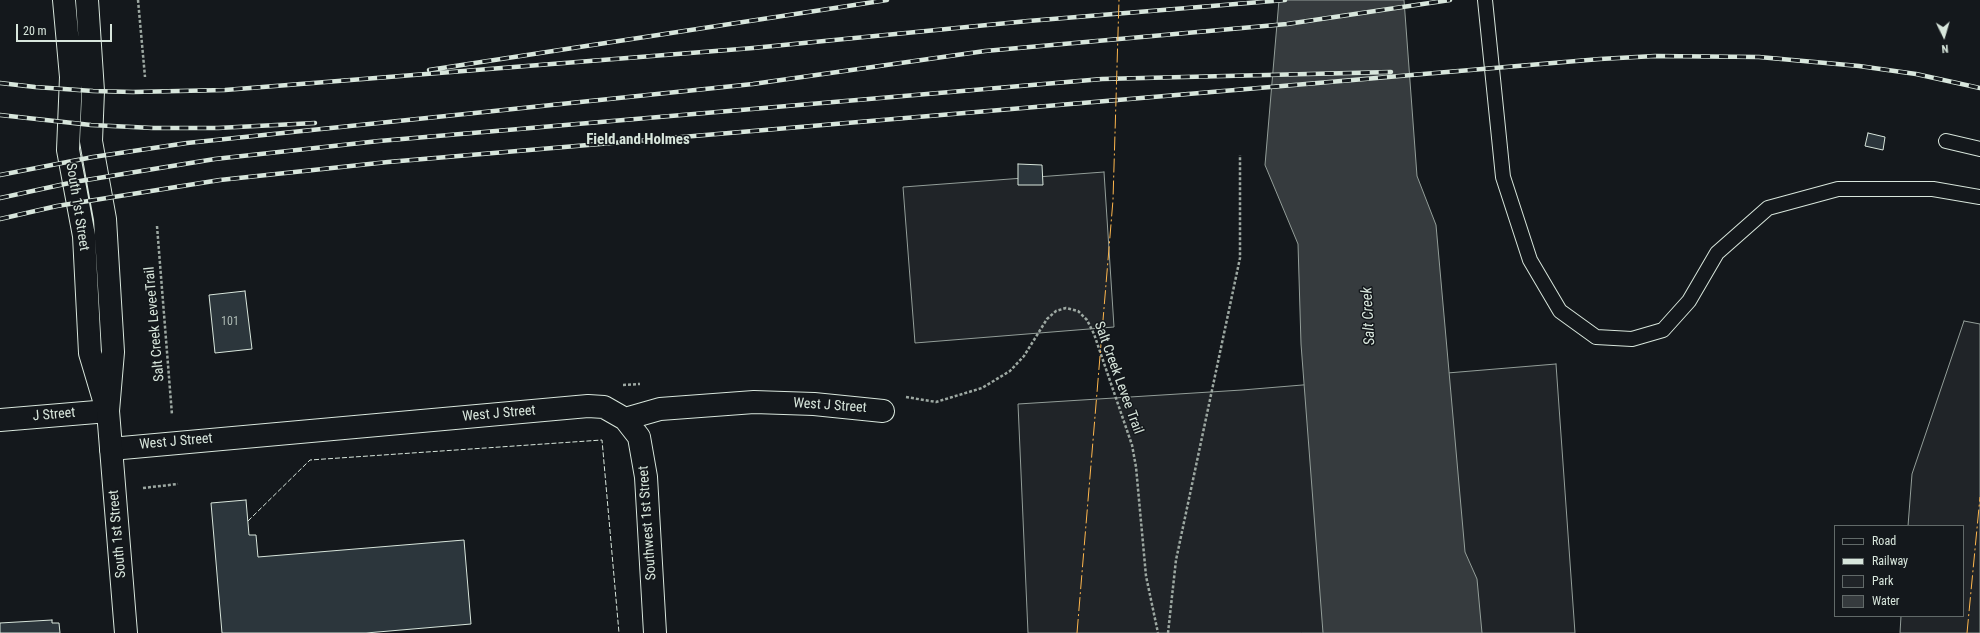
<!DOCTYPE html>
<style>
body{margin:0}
#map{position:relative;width:1980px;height:633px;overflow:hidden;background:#14181c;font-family:"Roboto Condensed",sans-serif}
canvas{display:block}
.legend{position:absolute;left:1834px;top:525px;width:130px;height:92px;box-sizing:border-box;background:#14181c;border:1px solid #626a69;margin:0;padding:5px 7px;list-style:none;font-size:12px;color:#d8e6dc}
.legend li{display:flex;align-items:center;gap:8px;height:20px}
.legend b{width:20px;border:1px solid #626a69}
.north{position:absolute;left:1924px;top:16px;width:40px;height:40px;-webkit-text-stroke:3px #14181c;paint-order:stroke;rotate:175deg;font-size:11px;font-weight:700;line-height:16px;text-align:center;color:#d8e6dc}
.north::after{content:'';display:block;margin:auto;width:14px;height:18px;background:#d8e6dc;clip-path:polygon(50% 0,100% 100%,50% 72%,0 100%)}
.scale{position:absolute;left:16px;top:24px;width:96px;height:18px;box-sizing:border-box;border:2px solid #d8e6dc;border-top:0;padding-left:5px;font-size:12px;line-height:14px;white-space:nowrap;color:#d8e6dc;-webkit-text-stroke:3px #14181c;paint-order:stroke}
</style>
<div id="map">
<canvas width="1980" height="633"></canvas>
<ul class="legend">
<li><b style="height:5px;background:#14181c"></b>Road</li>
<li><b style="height:5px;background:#d8e6dc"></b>Railway</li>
<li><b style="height:11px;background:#202428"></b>Park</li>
<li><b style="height:11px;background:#363b3e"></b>Water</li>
</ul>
<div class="north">N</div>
<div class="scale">20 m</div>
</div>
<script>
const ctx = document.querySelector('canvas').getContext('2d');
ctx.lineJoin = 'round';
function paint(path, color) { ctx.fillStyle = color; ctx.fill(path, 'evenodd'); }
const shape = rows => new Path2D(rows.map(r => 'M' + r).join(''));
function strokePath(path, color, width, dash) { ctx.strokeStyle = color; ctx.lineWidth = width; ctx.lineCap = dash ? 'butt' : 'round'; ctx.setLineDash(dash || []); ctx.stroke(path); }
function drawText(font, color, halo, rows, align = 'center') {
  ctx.font = font + ' "Roboto Condensed",sans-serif'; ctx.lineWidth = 3; ctx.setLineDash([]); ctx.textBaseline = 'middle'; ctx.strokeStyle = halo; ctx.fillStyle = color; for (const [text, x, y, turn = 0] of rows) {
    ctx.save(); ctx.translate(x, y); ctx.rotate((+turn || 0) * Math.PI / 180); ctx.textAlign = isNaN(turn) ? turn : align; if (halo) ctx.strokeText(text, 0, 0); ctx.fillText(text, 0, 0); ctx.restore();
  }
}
const green = shape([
 [1104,172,1114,327,915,343,903,187,1104,172],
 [1964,321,1980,324,1980,633,1900,633,1901,616,1963,616,1963,526,1908,526,1912,474,1964,321],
 [1556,364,1575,633,1028,633,1018,404,1242,390,1556,364]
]);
paint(green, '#202428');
strokePath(green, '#939e99', 1);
const water = shape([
 [1279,0,1404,0,1417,176,1436,225,1465,552,1477,579,1482,633,1323,633,1301,344,1298,244,1265,165,1279,0]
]);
paint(water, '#363b3e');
strokePath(water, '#939e99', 1);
const building = shape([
 [1868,133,1885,137,1883,150,1865,146,1868,133],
 [1018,164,1042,165,1043,185,1018,185,1018,164],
 [245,291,252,349,215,353,209,295,245,291],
 [246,500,249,535,256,535,258,557,464,540,471,624,366,633,222,633,211,503,246,500],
 [52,620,52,623,59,623,60,633,0,633,0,623,52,620]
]);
paint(building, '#2c363c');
strokePath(building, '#d8e6dc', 1);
const service = shape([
 [1485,0,1503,177,1530,260,1560,311,1596,337,1632,339,1663,330,1689,301,1717,253,1768,208,1838,189,1933,189,1980,197],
 [1946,141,1980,149]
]);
const minor = shape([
 [625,419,639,437,646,477,655,633],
 [0,420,108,411],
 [111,449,588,406,604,407,625,419,660,409,754,402,814,404,883,411]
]);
const tertiary = shape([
 [64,0,71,77,68,150,84,236,90,353,104,400],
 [87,0,93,91,91,141,105,219,113,352,108,411,126,633]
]);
strokePath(service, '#d8e6dc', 16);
strokePath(minor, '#d8e6dc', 24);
strokePath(tertiary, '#d8e6dc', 24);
strokePath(shape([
 [138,0,145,77],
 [157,226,172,415],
 [623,385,640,384],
 [906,397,936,402,982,388,1010,371,1024,356,1047,319,1056,311,1066,308,1078,311,1087,320,1094,334,1132,445,1136,467,1146,576,1158,633],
 [143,488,178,484],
 [1168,633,1176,560,1240,258,1240,155]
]), '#9da8a2', 2.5, [3, 2]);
strokePath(service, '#14181c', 14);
strokePath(minor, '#14181c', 22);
strokePath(tertiary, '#14181c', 22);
const rail = shape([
 [429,70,887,0],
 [0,83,35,87,93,91,133,92,225,90,753,48,1028,21,1285,0],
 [0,115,91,125,153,128,218,128,315,123],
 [0,175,93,157,187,143,753,84,985,51,1287,24,1450,0],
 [0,198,74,182,215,159,379,141,1102,79,1391,72],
 [0,219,57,206,220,180,388,162,1600,59,1655,56,1759,57,1859,66,1916,74,1980,88]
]);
strokePath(rail, '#d8e6dc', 4.5);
strokePath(rail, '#14181c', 3, [9]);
strokePath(shape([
 [248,521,310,460,602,440,619,633]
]), '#d8e6dc', 1, [5, 2]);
strokePath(shape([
 [1077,633,1113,200,1119,0],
 [1967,633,1980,497]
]), '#ffb74d', 1, [14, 3, 2, 3]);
drawText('12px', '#adbab4', null, [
 ["101",230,322]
]);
drawText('14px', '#d8e6dc', '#14181c', [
 ["South 1st Street",77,207,81],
 ["Salt Creek LeveeTrail",155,324,-95],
 ["Salt Creek Levee Trail",1118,378,70],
 ["West J Street",830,406,4],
 ["West J Street",499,414,-5],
 ["J Street",54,415,-5],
 ["West J Street",176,442,-5],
 ["Southwest 1st Street",648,523,-94],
 ["South 1st Street",118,534,-95]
]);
drawText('bold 15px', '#d8e6dc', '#14181c', [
 ["Field and Holmes",638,140]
]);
drawText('italic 15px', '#d8e6dc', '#14181c', [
 ["Salt Creek",1369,316,-93]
]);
</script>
